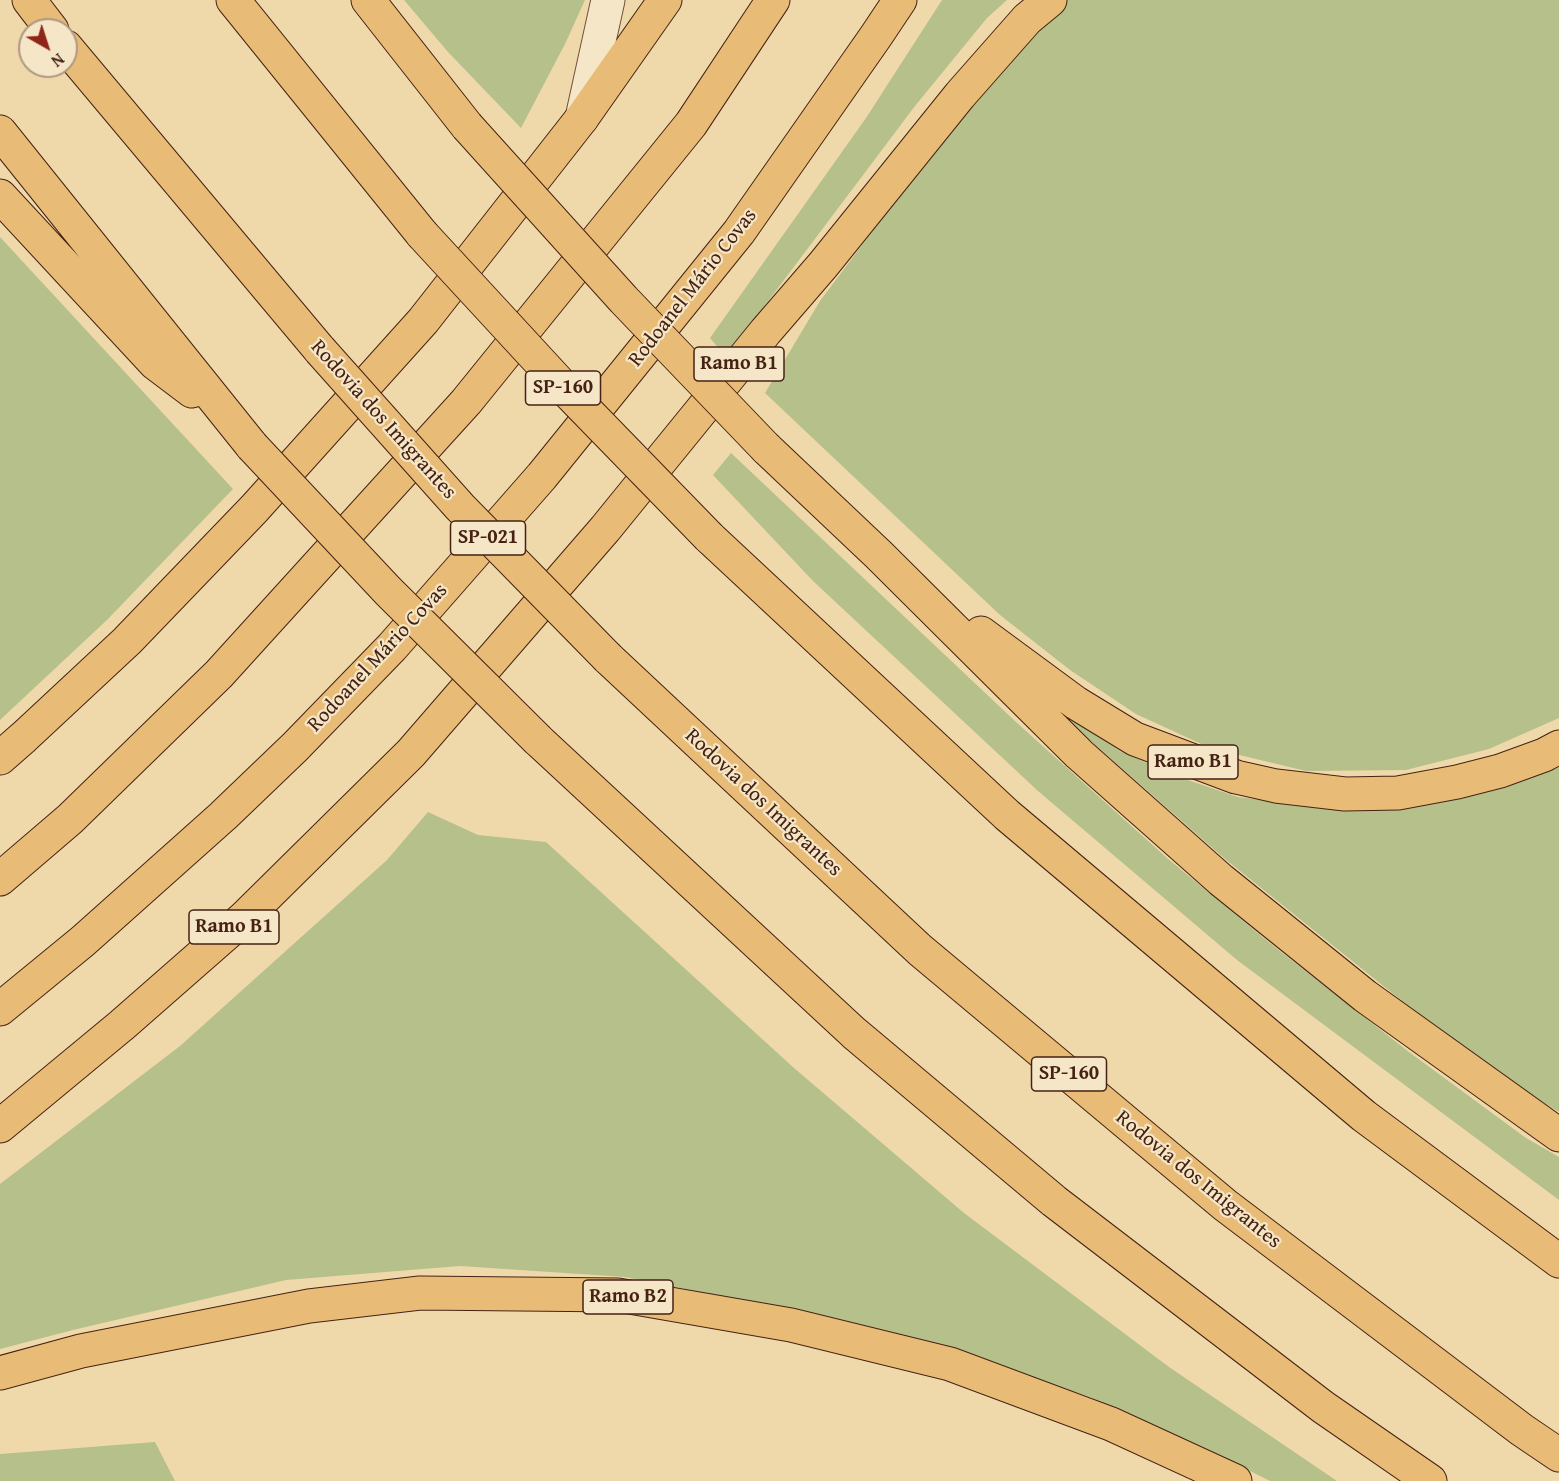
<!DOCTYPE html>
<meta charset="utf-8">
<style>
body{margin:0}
#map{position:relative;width:1559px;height:1481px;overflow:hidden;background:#efd9ab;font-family:"Gentium Book Plus",serif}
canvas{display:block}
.north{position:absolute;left:18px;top:18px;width:60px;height:60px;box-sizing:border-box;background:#f5e6c8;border:2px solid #af9880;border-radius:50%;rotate:141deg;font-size:16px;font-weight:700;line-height:24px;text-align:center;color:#452214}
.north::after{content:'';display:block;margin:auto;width:21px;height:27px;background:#8f2418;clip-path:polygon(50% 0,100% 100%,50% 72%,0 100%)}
</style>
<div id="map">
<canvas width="1559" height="1481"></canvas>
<div class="north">N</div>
</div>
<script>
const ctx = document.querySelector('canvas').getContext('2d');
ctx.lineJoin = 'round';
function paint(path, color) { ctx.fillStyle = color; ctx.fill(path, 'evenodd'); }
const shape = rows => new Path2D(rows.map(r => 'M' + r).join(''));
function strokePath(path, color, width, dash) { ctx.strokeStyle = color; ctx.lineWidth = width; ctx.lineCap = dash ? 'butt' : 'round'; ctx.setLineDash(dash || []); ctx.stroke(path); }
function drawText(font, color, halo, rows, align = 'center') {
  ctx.font = font + ' "Gentium Book Plus",serif'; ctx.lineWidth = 4.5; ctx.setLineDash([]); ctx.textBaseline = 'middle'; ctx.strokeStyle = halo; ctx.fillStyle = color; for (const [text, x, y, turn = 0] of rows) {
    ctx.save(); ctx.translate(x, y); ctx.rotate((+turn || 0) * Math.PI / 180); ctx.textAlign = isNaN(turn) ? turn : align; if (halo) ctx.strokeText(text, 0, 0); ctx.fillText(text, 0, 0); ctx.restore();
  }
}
paint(shape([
 [404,0,585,0,565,44,521,128,448,52],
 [942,0,1007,0,987,18,915,106,726,357,710,338,866,118],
 [1064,0,1559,0,1559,718,1489,749,1406,770,1306,771,1210,748,1136,714,1070,670,1000,615,765,393,820,301,949,129],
 [0,237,233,489,107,620,0,720],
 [731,453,1016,722,1167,858,1276,948,1409,1052,1526,1138,1559,1157,1559,1200,1237,960,1038,791,813,581,713,475],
 [1035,692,1120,751,1176,776,1238,797,1315,807,1559,760,1559,1112,1526,1092,1412,1009,1225,859],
 [428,812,478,835,546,842,794,1068,964,1213,1169,1367,1337,1481,1270,1481,1228,1460,1090,1397,955,1351,790,1310,625,1277,460,1266,286,1280,73,1330,0,1349,0,1184,180,1046,387,860],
 [155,1442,175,1481,0,1481,0,1454]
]), '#b6c08b');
const minor = shape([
 [582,118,608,0]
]);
const highway = shape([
 [29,0,52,30],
 [233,0,422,234],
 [368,0,467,126],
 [66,47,320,350],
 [0,132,252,446],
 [0,196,155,363,192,391],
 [766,448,879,555,1079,754,1221,880,1365,996,1559,1135],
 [709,537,1007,815,1364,1116,1559,1261],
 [981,633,1076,703,1135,739,1236,777,1276,786,1345,794,1398,793,1457,782,1500,771,1544,755,1559,747],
 [608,658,920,950,1225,1205,1522,1430,1559,1455],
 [538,740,854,1033,1054,1201,1323,1407,1430,1481],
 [0,758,24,737,127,641,254,509,423,321,582,118,665,0],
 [0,879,70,819,219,674,466,402,691,124,773,0],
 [0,1009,83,941,223,816,295,747,392,647,542,476,739,232,876,36,900,0],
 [0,1126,122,1025,244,918,411,753,605,529,766,331,823,265,960,95,1027,19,1050,0],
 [0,1373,81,1351,309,1306,420,1293,618,1295,791,1325,950,1364,1111,1424,1235,1481]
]);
strokePath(minor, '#70503a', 35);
strokePath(highway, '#452214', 35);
strokePath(minor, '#f5e6c8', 33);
strokePath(highway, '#e8bc76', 33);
const highwayBridge = shape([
 [467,126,624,300,766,448],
 [422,234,565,389,709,537],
 [320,350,460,507,608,658],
 [252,446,388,591,538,740]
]);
strokePath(highwayBridge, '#452214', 35, []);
strokePath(highwayBridge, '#e8bc76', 33);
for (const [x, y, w] of [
 [739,364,90],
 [563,388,75],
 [488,538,75],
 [1193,762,90],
 [234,927,90],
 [1069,1074,75],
 [628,1297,90]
]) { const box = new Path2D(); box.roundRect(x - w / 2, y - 17, w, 34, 4.5); ctx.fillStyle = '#f5e6c8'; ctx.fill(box); strokePath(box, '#452214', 1.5); }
drawText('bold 20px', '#452214', null, [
 ["Ramo B1",739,364],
 ["SP-160",563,388],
 ["SP-021",488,538],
 ["Ramo B1",1193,762],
 ["Ramo B1",234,927],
 ["SP-160",1069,1074],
 ["Ramo B2",628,1297]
]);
drawText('21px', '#452214', '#f5e6c8', [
 ["Rodoanel Mário Covas",693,288,-52],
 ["Rodovia dos Imigrantes",383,420,48],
 ["Rodoanel Mário Covas",378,658,-47],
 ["Rodovia dos Imigrantes",763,803,43],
 ["Rodovia dos Imigrantes",1198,1180,39]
]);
</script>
